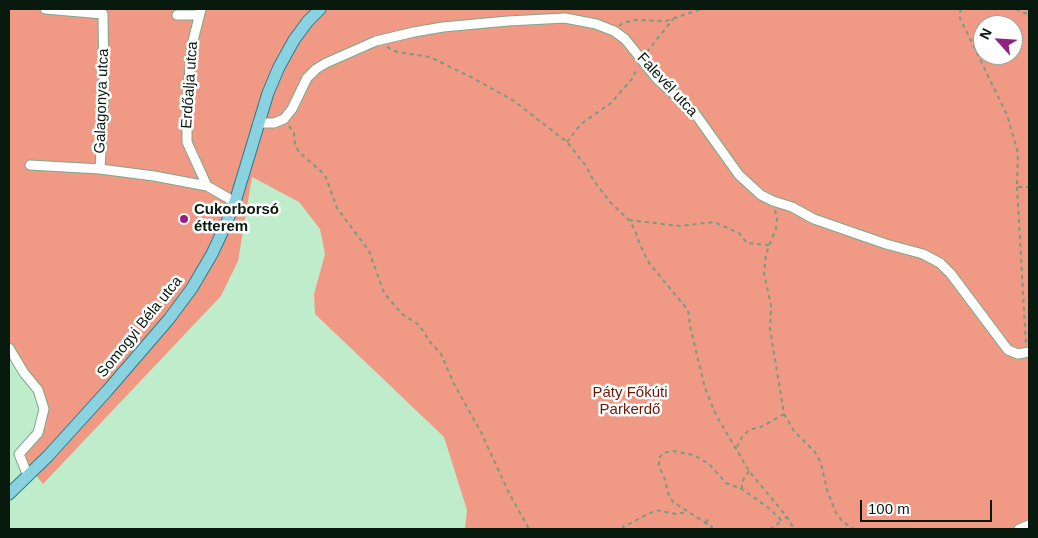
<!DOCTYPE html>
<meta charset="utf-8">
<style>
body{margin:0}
#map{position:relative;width:1038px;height:538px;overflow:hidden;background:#bfedcc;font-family:Arial,sans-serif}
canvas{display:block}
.frame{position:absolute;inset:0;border:10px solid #081a0e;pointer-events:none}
.north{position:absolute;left:973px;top:15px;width:50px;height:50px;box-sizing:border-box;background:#fff;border:1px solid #9ca39f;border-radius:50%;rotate:296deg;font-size:14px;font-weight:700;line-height:20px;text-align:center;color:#081a0e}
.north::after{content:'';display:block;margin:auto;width:18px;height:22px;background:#912182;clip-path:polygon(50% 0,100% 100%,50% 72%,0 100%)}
.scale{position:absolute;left:860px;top:500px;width:132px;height:22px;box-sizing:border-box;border:2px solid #081a0e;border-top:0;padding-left:6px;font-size:15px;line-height:18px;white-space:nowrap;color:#081a0e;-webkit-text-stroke:4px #fff;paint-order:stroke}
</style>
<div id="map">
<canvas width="1038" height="538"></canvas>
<div class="frame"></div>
<div class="north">N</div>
<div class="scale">100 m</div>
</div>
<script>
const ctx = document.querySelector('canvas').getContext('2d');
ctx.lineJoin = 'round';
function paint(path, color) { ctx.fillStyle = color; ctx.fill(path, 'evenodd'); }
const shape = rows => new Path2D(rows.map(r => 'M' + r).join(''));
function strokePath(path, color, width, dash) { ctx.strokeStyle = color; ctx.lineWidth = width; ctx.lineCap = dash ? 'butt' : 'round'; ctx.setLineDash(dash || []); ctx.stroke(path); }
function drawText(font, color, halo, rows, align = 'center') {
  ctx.font = font + ' Arial,sans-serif'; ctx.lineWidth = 5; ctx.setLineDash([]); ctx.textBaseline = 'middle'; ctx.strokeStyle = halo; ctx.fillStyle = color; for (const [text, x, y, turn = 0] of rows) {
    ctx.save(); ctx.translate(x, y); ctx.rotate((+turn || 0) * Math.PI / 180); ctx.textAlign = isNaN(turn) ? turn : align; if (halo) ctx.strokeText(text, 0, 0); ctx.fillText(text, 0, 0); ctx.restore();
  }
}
paint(shape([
 [9,9,1029,9,1029,529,465,529,467,510,444,437,315,314,314,294,325,254,320,229,299,202,252,177,238,261,221,296,43,484,19,454,38,433,44,409,9,348],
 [983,25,1013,25,1013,55,983,55]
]), '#f09a85');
const minor = shape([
 [45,9,103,14,104,92,100,169],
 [201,9,192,45,187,104,187,142,207,186,235,202],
 [177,15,199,15],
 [258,123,274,123,284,119,292,109,307,78,316,69,326,63,376,41,414,32,443,27,508,21,565,18,596,24,614,31,625,39,658,80,694,112,739,175,761,195,773,201,792,207,814,219,886,244,923,254,940,263,951,274,1008,350,1018,354,1029,352],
 [30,165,100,169,154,176,207,186],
 [9,348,24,373,38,390,44,409,38,433,19,454,28,476],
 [1019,529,1029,525]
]);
const major = shape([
 [9,494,48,456,107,391,169,319,192,288,212,254,226,224,235,202,268,93,279,67,294,40,308,21,320,9]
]);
strokePath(minor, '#7ca88a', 11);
strokePath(major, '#2a7e8a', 13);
strokePath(shape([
 [961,9,959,16,1007,115,1018,153,1017,187,1029,187],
 [1016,9,1029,15],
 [619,26,623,23,635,20,666,21,701,9],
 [387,47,397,52,430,57,471,77,514,101,567,142,586,166,594,181,610,202,629,220,635,230,640,245,649,263,688,310,690,326,705,388,716,415,749,471,787,517,794,529],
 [647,52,673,19],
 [289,126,294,133,295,145,299,152,325,175,337,208,369,251,384,293,402,314,419,325,430,342,441,354,454,384,481,432,508,491,529,529],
 [567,142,581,124,611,103,632,79,637,69],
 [1017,187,1026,345],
 [775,210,777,219,776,228,766,254,764,273,771,305,770,329,784,414,794,431,815,452,821,463,827,490,836,513,843,522,854,529],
 [629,220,680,226,714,222,739,233,747,243,769,245],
 [737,447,742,437,749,430,761,427,784,414],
 [742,489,742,482,749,471],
 [706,523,709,516],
 [624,529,623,527,656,510,676,514,686,512],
 [711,529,712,527,673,502,667,491,666,482,659,466,659,458,663,453,673,451,694,455,709,464,726,483,742,489,770,509,781,520,787,517],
 [770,529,776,526,781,520],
 [879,529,897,529]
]), '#789b82', 2, [4, 4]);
strokePath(minor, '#fff', 9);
strokePath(major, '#8bd2e1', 11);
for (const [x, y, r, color] of [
 [184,219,5,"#912182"]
]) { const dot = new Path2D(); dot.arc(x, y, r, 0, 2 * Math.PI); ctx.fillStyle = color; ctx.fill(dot); strokePath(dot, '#fff', 2); }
drawText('15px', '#081a0e', '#fff', [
 ["Erdőalja utca",190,85,-86],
 ["Falevél utca",667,85,47],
 ["Galagonya utca",102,101,-88],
 ["Somogyi Béla utca",140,327,-51]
]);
drawText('bold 15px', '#081a0e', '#fff', [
 ["Cukorborsó",194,210],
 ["étterem",194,227]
], 'left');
drawText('15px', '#6a1703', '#fff', [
 ["Páty Főkúti",630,393],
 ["Parkerdő",630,410]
]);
</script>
